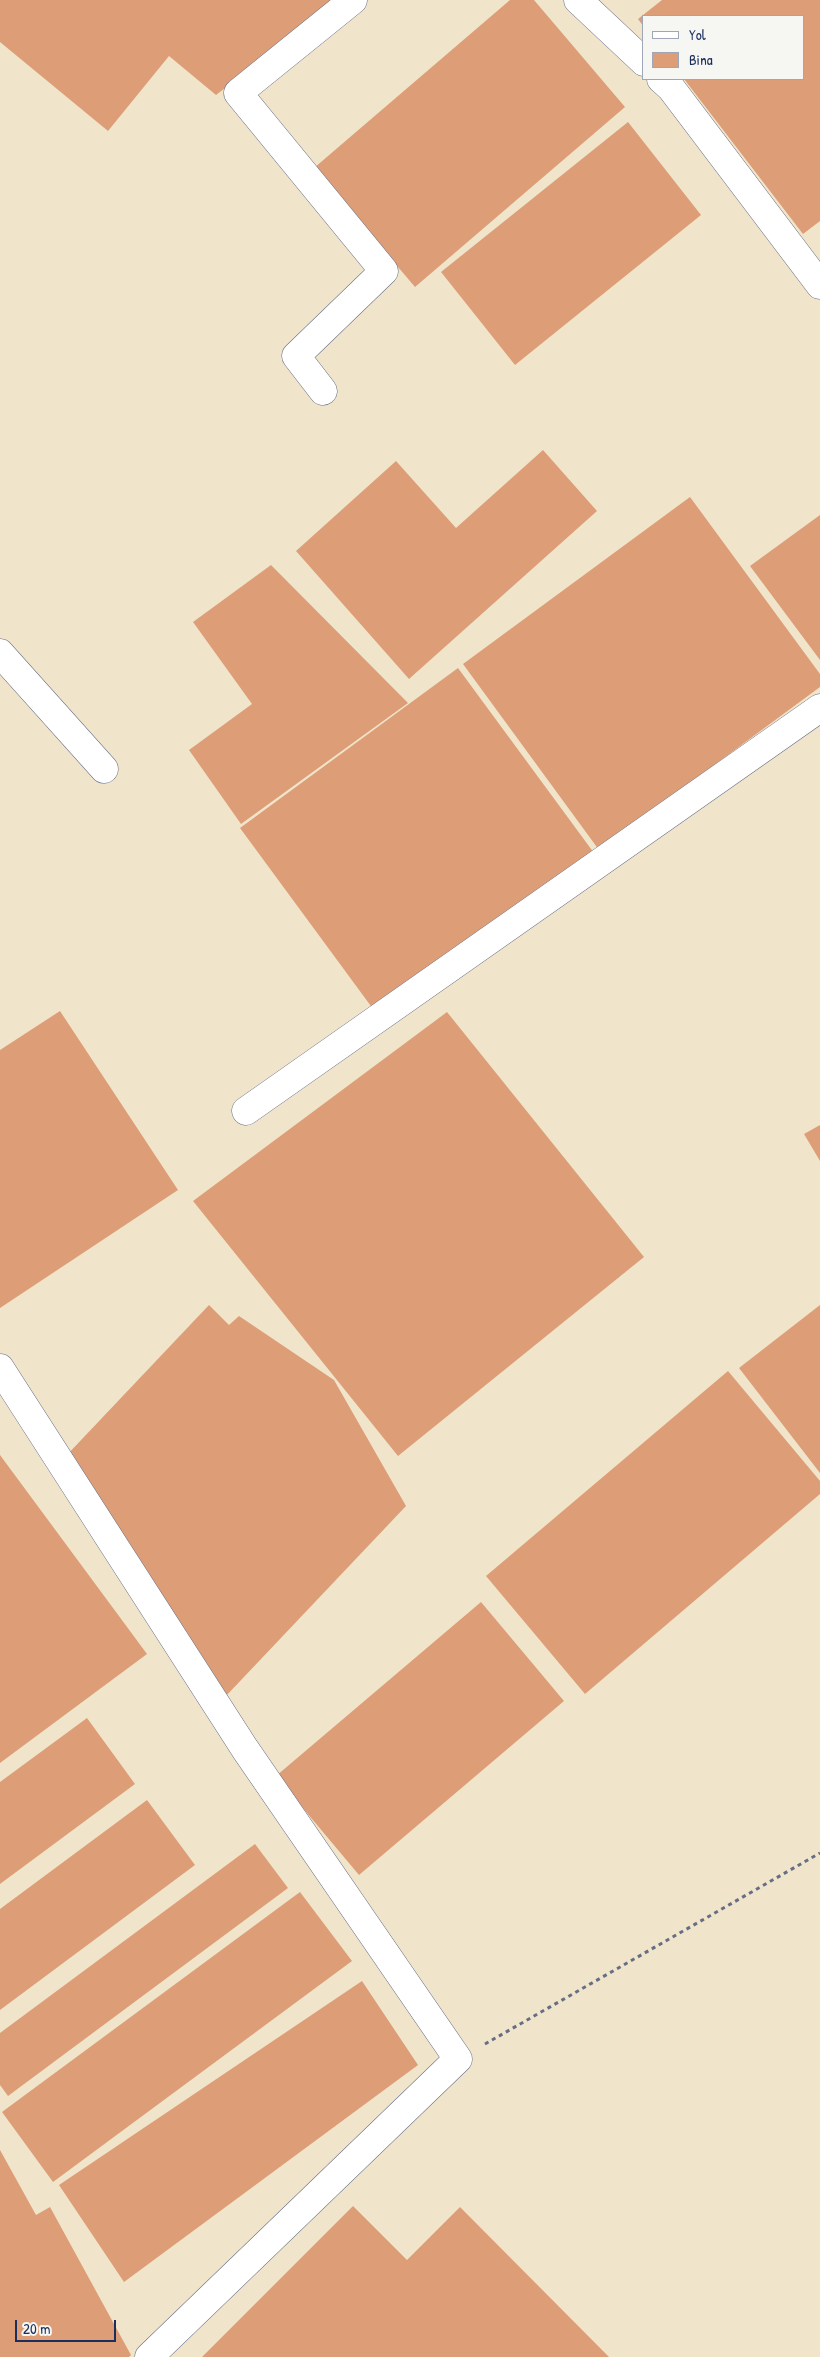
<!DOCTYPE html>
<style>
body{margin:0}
#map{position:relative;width:820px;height:2357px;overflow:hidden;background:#f0e4cb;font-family:"Patrick Hand",sans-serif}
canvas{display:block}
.legend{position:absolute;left:642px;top:15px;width:162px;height:65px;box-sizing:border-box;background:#f6f6f2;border:1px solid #9ea6b7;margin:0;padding:6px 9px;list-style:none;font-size:15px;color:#1b2f5e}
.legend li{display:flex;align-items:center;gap:10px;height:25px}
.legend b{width:25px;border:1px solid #9ea6b7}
.scale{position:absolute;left:15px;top:2320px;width:101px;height:22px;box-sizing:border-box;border:2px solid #1b2f5e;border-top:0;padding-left:6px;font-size:15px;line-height:18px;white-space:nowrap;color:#1b2f5e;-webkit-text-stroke:4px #f6f6f2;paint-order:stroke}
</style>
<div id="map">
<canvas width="820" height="2357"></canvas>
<ul class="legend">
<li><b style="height:6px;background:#fff"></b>Yol</li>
<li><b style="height:14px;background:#dd9e77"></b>Bina</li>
</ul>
<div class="scale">20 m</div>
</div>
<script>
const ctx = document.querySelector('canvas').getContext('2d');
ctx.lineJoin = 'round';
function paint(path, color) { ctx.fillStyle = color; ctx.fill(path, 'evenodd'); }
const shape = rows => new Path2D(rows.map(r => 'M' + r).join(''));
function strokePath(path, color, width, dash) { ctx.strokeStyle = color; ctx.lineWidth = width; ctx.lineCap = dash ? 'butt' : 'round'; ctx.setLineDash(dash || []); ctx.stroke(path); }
paint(shape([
 [0,0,339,0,216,95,169,56,108,131,0,42],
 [510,0,534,0,625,107,415,287,314,168],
 [662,0,820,0,820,221,803,234,684,79,804,79,804,16,644,16,644,27,638,19],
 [628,122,701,215,515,365,441,272],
 [543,450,597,511,409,679,296,551,396,461,456,528],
 [690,497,820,674,820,687,599,850,463,664],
 [820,515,820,660,750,566],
 [271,565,408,703,241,824,189,750,252,704,193,622],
 [458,668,594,853,376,1013,240,828],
 [60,1011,178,1190,0,1308,0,1050],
 [447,1012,644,1257,398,1456,193,1201],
 [820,1125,820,1161,804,1134],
 [209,1305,229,1325,239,1316,334,1380,406,1506,225,1697,65,1457],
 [820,1305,820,1473,739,1368],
 [728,1371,820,1481,820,1494,585,1694,486,1576],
 [0,1455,147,1654,0,1763],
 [481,1602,564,1701,359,1875,276,1776],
 [87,1718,135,1784,0,1884,0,1782],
 [147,1800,195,1865,0,2010,0,1909],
 [255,1844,288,1888,8,2096,0,2085,0,2033],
 [300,1892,352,1961,53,2182,2,2112],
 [362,1981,418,2065,124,2282,59,2185],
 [0,2150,36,2215,50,2207,131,2355,129,2357,0,2357],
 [353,2206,407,2260,460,2207,609,2357,202,2357]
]), '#dd9e77');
const street = shape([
 [578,0,644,62],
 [661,79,671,88,820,285],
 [323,391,296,356,384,271,238,93,353,0],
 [0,653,104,769],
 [246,1111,820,708],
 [0,1368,245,1749,458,2059,149,2357]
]);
strokePath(street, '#666e84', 29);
strokePath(shape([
 [485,2044,820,1853]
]), '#666e84', 3, [4, 4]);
strokePath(street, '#fff', 28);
</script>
